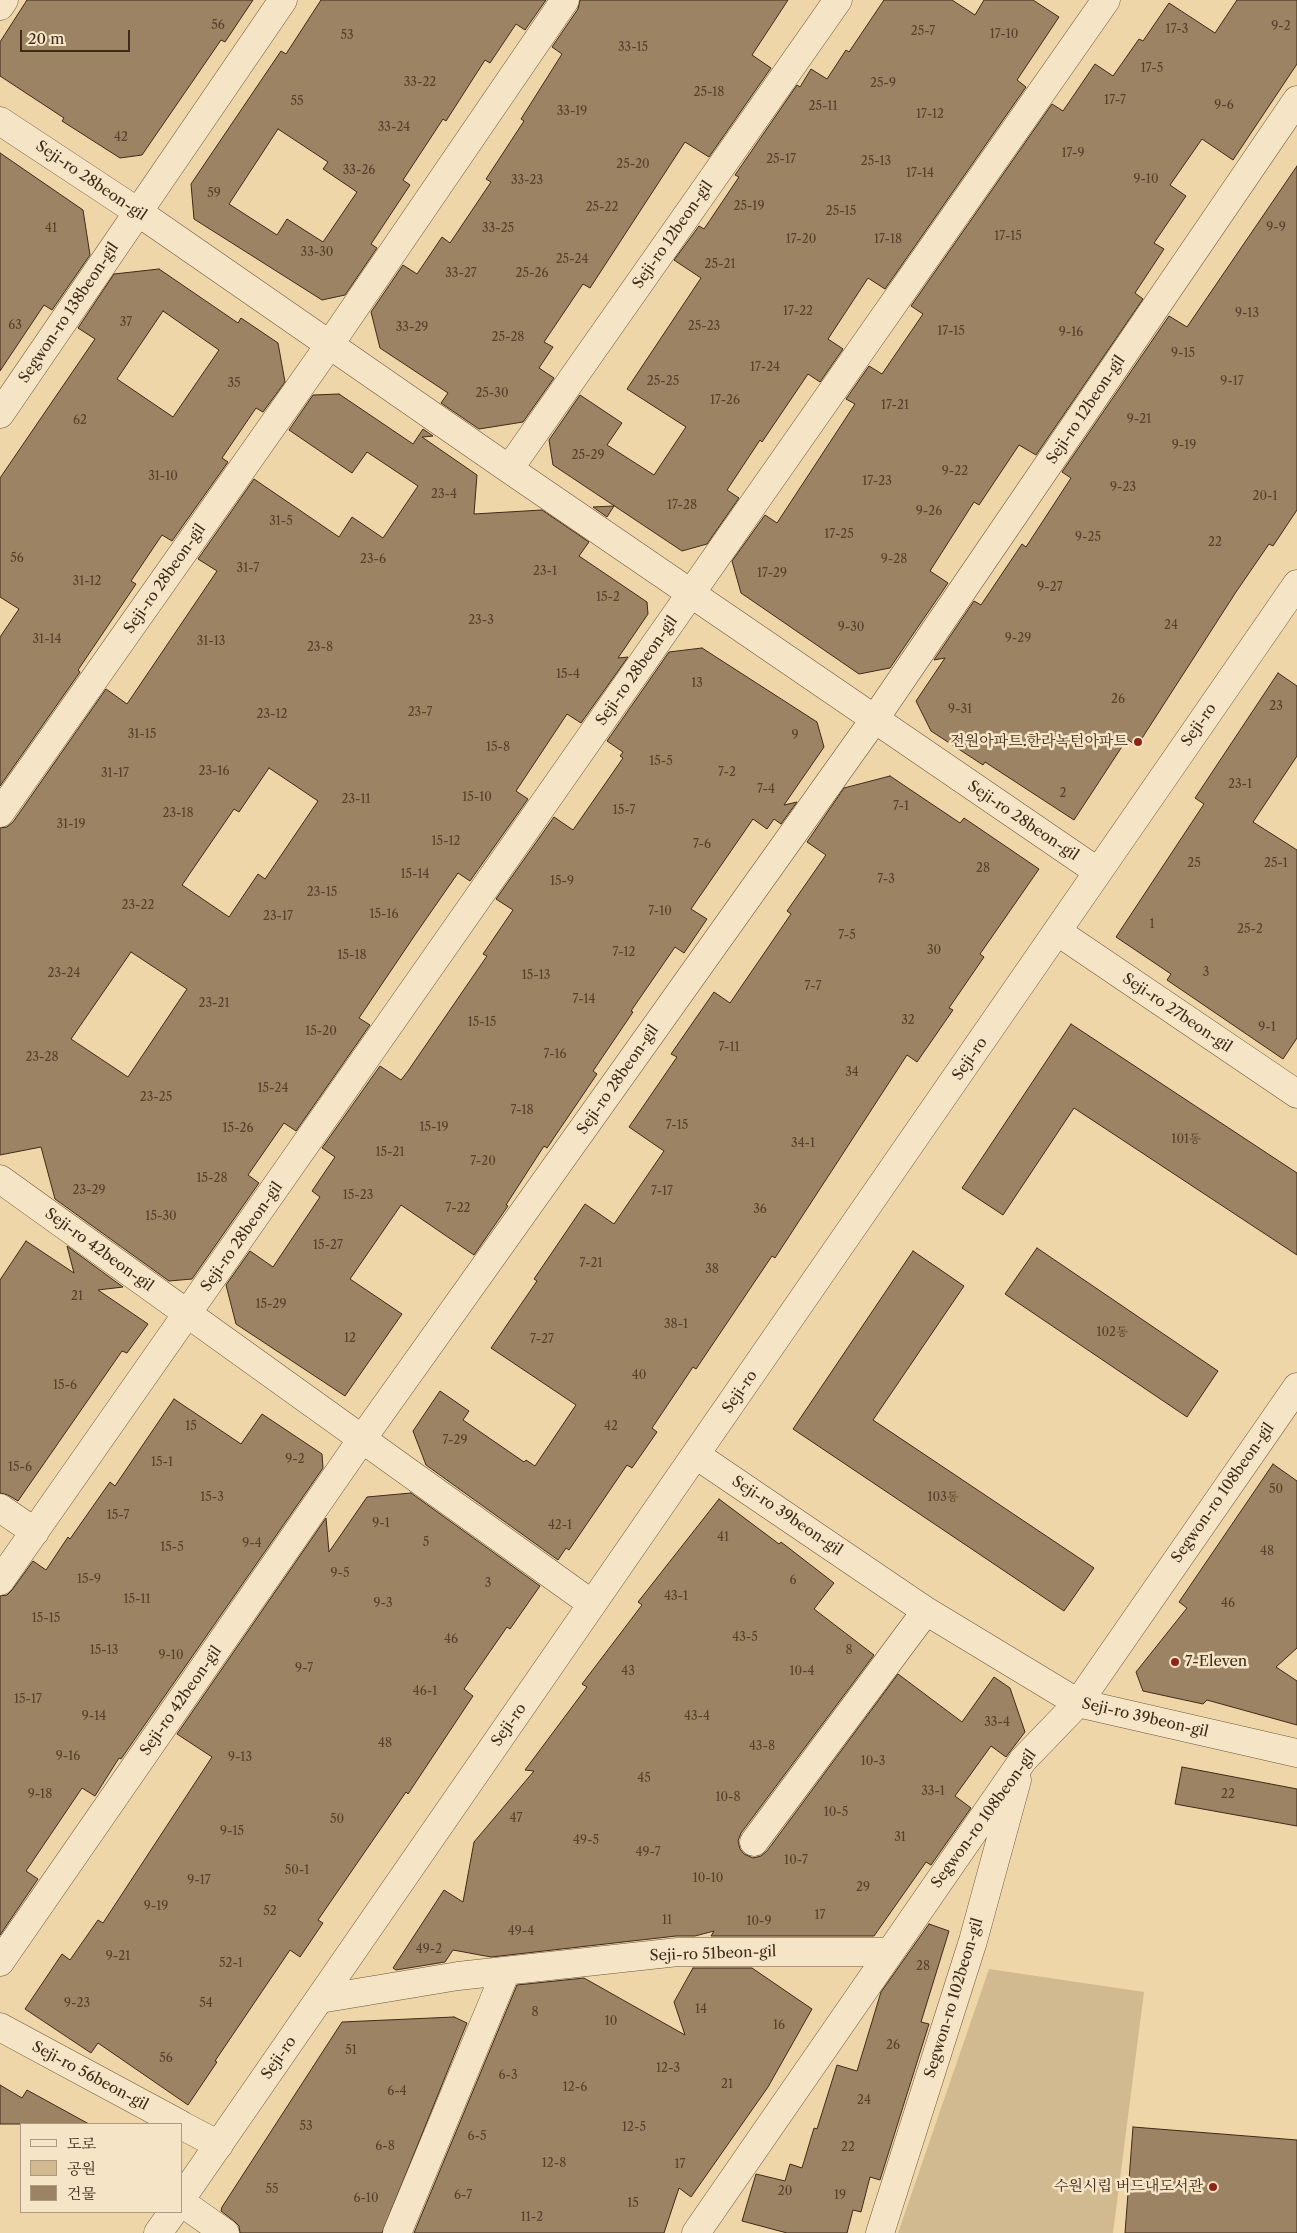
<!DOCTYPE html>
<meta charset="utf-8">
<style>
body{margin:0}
#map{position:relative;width:1297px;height:2233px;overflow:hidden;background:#efd6a8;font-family:"Libre Caslon Text","Noto Serif KR",serif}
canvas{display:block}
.legend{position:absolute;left:20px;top:2123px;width:162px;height:90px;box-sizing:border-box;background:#f5e4c6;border:1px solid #ad9a81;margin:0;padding:6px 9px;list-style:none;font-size:15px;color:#402a19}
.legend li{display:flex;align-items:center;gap:10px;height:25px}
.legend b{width:25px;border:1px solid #ad9a81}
.scale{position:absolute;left:20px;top:30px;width:110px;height:22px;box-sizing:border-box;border:2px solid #402a19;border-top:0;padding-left:6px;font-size:15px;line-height:18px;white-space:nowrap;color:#402a19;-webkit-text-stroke:4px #f5e4c6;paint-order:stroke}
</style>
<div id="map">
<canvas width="1297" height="2233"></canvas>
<ul class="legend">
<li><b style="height:6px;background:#f5e4c6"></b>도로</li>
<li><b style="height:14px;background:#d1b990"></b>공원</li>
<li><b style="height:14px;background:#9b8363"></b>건물</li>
</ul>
<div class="scale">20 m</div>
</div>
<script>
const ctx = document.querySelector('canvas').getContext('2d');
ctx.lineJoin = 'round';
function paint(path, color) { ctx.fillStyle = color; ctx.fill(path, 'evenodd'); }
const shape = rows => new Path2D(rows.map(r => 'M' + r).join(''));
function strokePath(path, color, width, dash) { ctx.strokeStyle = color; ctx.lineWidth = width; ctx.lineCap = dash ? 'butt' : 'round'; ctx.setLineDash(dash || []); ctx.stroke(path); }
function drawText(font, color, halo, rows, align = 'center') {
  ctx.font = font + ' "Libre Caslon Text","Noto Serif KR",serif'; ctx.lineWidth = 5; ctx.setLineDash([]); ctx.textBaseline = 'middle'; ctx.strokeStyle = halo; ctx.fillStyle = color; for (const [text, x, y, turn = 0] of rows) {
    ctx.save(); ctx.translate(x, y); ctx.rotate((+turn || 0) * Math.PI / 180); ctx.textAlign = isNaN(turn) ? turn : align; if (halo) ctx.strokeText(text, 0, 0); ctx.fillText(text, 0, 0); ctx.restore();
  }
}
paint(shape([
 [989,1969,1144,1992,1113,2233,898,2233]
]), '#d1b990');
const building = shape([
 [27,0,253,0,225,42,221,40,142,155,120,158,62,121,64,118,0,76,0,42,27,0],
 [321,0,546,0,525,30,516,24,490,63,485,60,446,121,443,119,403,180,410,185,371,244,377,248,345,295,322,300,194,219,191,184,281,51,286,54,321,0],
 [278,129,328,162,323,169,357,192,323,242,287,219,277,235,229,204,278,129],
 [580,0,788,0,752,55,771,68,709,157,685,142,590,288,583,284,544,342,553,347,539,368,554,378,523,422,479,429,441,403,448,393,380,348,371,312,403,265,417,274,442,237,450,243,491,182,486,179,524,121,521,119,562,54,552,47,578,9,580,0],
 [884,0,952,0,975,15,984,0,1033,0,1059,17,1017,80,1026,87,885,289,868,278,828,339,843,349,820,382,808,374,762,442,760,440,727,490,739,498,707,544,682,551,553,465,549,440,580,395,622,423,607,445,654,475,686,427,627,389,701,278,674,260,699,226,704,229,739,177,735,175,797,85,800,87,811,69,827,79,846,50,849,52,884,0],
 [1237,0,1297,0,1297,64,1233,160,1202,139,1170,185,1186,196,1154,243,1164,249,1135,293,1143,299,1036,455,1019,445,979,505,974,502,930,571,948,583,890,668,859,674,741,593,732,561,765,515,777,523,855,404,846,399,869,366,882,374,923,314,911,306,1052,104,1063,111,1095,64,1113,76,1139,39,1143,41,1169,3,1215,33,1237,0],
 [0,153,83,210,90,255,52,310,44,305,0,371,0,153],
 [1297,166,1297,510,1273,546,1269,544,1236,592,1137,746,1127,739,1074,820,985,762,983,765,931,731,916,701,945,658,934,660,974,601,981,605,1022,544,1026,547,1071,478,1062,472,1169,316,1187,327,1297,166],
 [159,269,238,323,241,318,278,343,285,382,263,412,256,408,222,458,228,462,172,541,162,535,131,581,136,584,78,670,80,672,0,786,0,637,19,609,0,597,0,478,95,339,78,328,114,274,159,269],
 [163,311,219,350,173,417,117,379,163,311],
 [339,394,413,444,423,429,433,436,422,437,477,475,474,514,542,510,589,542,579,556,647,602,648,614,618,658,628,657,581,723,567,714,516,791,528,799,470,881,458,873,417,932,359,1018,370,1025,296,1131,284,1123,248,1175,259,1183,192,1279,169,1281,55,1199,41,1147,0,1155,0,828,7,827,13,822,106,689,127,704,217,571,198,559,254,479,339,537,352,517,383,538,418,486,367,452,352,473,289,430,313,395,339,394],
 [269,768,318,801,265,879,258,874,229,917,182,885,234,809,239,812,269,768],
 [131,952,187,989,128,1077,71,1039,131,952],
 [614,506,607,517,593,507,614,506],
 [702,648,817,722,824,747,784,805,797,802,781,824,774,819,767,829,753,819,691,909,707,919,684,953,675,947,631,1011,633,1012,593,1071,597,1074,547,1148,544,1146,506,1205,508,1206,474,1255,401,1205,350,1279,402,1314,345,1396,236,1324,226,1285,250,1251,273,1267,320,1197,312,1191,335,1157,322,1148,380,1066,401,1080,408,1071,487,956,483,954,513,910,496,899,554,817,573,830,623,758,620,756,623,752,607,741,669,652,702,648],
 [1278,673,1297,686,1297,756,1253,822,1297,850,1297,1038,1283,1059,1167,980,1171,974,1116,937,1204,804,1195,798,1278,673],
 [890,776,960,823,964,818,1039,869,980,954,984,957,949,1008,953,1010,917,1062,907,1055,775,1258,772,1256,696,1369,693,1367,652,1428,657,1432,632,1468,627,1465,569,1550,566,1548,558,1560,426,1465,413,1431,440,1391,469,1411,463,1420,524,1462,526,1460,535,1466,576,1405,491,1348,537,1281,534,1279,585,1204,614,1224,664,1151,629,1127,677,1057,671,1054,714,992,730,1003,791,914,787,911,826,855,807,842,844,788,890,776],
 [1071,1024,1297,1173,1297,1255,1074,1108,1003,1215,962,1188,1071,1024],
 [26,1241,74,1273,67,1246,123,1287,98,1290,148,1324,127,1353,122,1351,18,1501,8,1495,0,1493,0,1280,26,1241],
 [1037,1248,1218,1371,1187,1417,1005,1294,1037,1248],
 [913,1251,964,1286,873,1420,1094,1568,1064,1611,793,1429,913,1251],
 [174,1399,241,1444,262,1414,322,1454,323,1468,121,1759,119,1758,95,1796,82,1788,26,1871,38,1879,0,1935,0,1596,7,1595,12,1590,33,1561,46,1570,68,1537,70,1539,110,1482,115,1486,174,1399],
 [1273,1464,1297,1481,1297,1648,1276,1667,1297,1681,1297,1725,1207,1700,1203,1704,1143,1691,1136,1672,1187,1608,1179,1602,1273,1464],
 [411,1493,540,1586,510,1629,507,1627,464,1689,473,1696,408,1794,406,1792,318,1920,323,1923,300,1957,290,1950,215,2061,217,2062,188,2105,98,2043,91,2053,25,2009,62,1954,70,1960,98,1920,103,1923,212,1757,177,1734,326,1518,329,1552,367,1497,411,1493],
 [719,1499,779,1544,781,1542,834,1583,814,1609,874,1655,741,1833,738,1841,740,1849,744,1854,753,1858,761,1856,767,1851,898,1674,962,1722,994,1677,1010,1688,1025,1732,1006,1757,991,1746,955,1796,971,1808,931,1865,926,1862,874,1936,711,1936,714,1931,695,1936,676,1936,491,1957,453,1950,445,1962,396,1970,393,1968,444,1890,463,1902,474,1842,534,1771,525,1770,587,1687,582,1684,642,1605,638,1602,719,1499],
 [1182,1767,1297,1789,1297,1826,1175,1804,1182,1767],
 [929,1924,949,1931,921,2022,929,2024,880,2180,870,2177,861,2212,853,2210,847,2233,787,2233,742,2221,756,2174,785,2181,790,2164,802,2168,814,2128,817,2129,837,2065,857,2071,881,1992,929,1924],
 [693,1968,752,1968,812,2009,768,2087,691,2197,679,2188,664,2233,414,2233,517,1985,584,1978,685,2035,674,2002,693,1968],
 [454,2017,467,2023,382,2233,240,2233,239,2226,234,2221,221,2211,222,2207,342,2022,454,2017],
 [0,2085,22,2098,27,2090,89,2124,0,2124,0,2085],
 [1133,2127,1297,2140,1297,2233,1125,2233,1133,2127]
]);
paint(building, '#9b8363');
strokePath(building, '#402a19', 1);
const minor = shape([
 [0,6,4,0],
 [0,121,138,212,509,469,1097,871],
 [0,414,283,0],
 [509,469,838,0],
 [0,813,330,344,565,0],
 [1058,932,1297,1094],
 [0,1179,592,1604],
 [696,1455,926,1611,1078,1703,1297,1753],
 [0,1508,35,1532],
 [0,1581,1106,0],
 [754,1842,926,1611],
 [0,1962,362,1439,874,720,1297,100],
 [320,1999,458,1976,678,1952,889,1952],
 [0,2027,180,2124],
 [181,2125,219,2145],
 [181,2202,225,2233],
 [397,2233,506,1971],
 [696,2233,1023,1760,1078,1703,1297,1387],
 [880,2233,973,1941,1017,1780]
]);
const tertiary = shape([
 [181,2199,1297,584],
 [158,2233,173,2212]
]);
strokePath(minor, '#6c553d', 29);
strokePath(tertiary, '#6c553d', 29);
strokePath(minor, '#f5e4c6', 28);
strokePath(tertiary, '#f5e4c6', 28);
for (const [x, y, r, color] of [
 [1138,742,5,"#8f2418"],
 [1175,1662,5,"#8f2418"],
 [1213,2187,5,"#8f2418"]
]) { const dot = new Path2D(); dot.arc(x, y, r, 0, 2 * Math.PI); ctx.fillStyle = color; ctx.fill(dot); strokePath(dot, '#f5e4c6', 2); }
drawText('12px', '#57402c', null, [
 ["56",218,26],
 ["9-2",1281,27],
 ["17-3",1177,30],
 ["25-7",923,32],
 ["17-10",1004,35],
 ["53",347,36],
 ["33-15",633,48],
 ["17-5",1152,69],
 ["33-22",420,83],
 ["25-9",883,84],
 ["25-18",709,93],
 ["17-7",1115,101],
 ["55",297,102],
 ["9-6",1224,106],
 ["25-11",823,107],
 ["33-19",572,112],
 ["17-12",930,115],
 ["33-24",394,128],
 ["42",121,138],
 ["17-9",1073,154],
 ["25-17",781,160],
 ["25-13",876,162],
 ["25-20",633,165],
 ["33-26",359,171],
 ["17-14",920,174],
 ["9-10",1146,180],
 ["33-23",527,181],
 ["59",214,194],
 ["25-19",749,207],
 ["25-22",602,208],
 ["25-15",841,212],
 ["9-9",1276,228],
 ["41",51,229],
 ["33-25",498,229],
 ["17-15",1008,237],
 ["17-20",801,240],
 ["17-18",888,240],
 ["33-30",317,253],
 ["25-24",572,260],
 ["25-21",720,265],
 ["33-27",461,274],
 ["25-26",532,274],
 ["17-22",798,312],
 ["9-13",1247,314],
 ["37",126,323],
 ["63",15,326],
 ["25-23",704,327],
 ["33-29",412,328],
 ["17-15",951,332],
 ["9-16",1071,333],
 ["25-28",508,338],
 ["9-15",1183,354],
 ["17-24",765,368],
 ["25-25",663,382],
 ["9-17",1232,382],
 ["35",234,384],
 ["25-30",492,394],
 ["17-26",725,401],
 ["17-21",895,406],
 ["9-21",1139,420],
 ["62",80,421],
 ["9-19",1184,446],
 ["25-29",588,456],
 ["9-22",955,472],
 ["31-10",163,477],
 ["17-23",877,482],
 ["9-23",1123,488],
 ["23-4",444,495],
 ["20-1",1265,497],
 ["17-28",682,506],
 ["9-26",929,512],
 ["31-5",281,522],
 ["17-25",839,535],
 ["9-25",1088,538],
 ["22",1215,543],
 ["56",17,559],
 ["23-6",373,560],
 ["9-28",894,560],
 ["31-7",248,569],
 ["23-1",545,572],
 ["17-29",772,574],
 ["31-12",87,582],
 ["9-27",1050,588],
 ["15-2",608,598],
 ["23-3",481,621],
 ["24",1171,626],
 ["9-30",851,628],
 ["9-29",1018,639],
 ["31-14",47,640],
 ["31-13",211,642],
 ["23-8",320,648],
 ["15-4",568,675],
 ["13",697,684],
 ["26",1118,700],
 ["23",1276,707],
 ["9-31",960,710],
 ["23-7",420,713],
 ["23-12",272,715],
 ["31-15",142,735],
 ["9",795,736],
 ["15-8",498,748],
 ["15-5",661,762],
 ["23-16",214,772],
 ["7-2",727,773],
 ["31-17",115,774],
 ["23-1",1240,785],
 ["7-4",766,790],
 ["2",1063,794],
 ["15-10",477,798],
 ["23-11",356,800],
 ["7-1",901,807],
 ["15-7",624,811],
 ["23-18",178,814],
 ["31-19",71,825],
 ["15-12",446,842],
 ["7-6",702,845],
 ["25",1194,864],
 ["25-1",1276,864],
 ["28",983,869],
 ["15-14",415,875],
 ["7-3",886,880],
 ["15-9",562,882],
 ["23-15",322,893],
 ["23-22",138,906],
 ["7-10",660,912],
 ["15-16",384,915],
 ["23-17",278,917],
 ["1",1152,925],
 ["25-2",1250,930],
 ["7-5",847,936],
 ["30",934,951],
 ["7-12",624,953],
 ["15-18",352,956],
 ["3",1206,973],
 ["23-24",64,974],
 ["15-13",536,976],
 ["7-7",813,987],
 ["7-14",584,1000],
 ["23-21",214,1004],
 ["32",908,1021],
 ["15-15",482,1023],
 ["9-1",1267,1028],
 ["15-20",321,1032],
 ["7-11",729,1048],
 ["7-16",555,1055],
 ["23-28",42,1058],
 ["34",852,1073],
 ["15-24",273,1089],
 ["23-25",156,1098],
 ["7-18",522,1111],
 ["7-15",677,1126],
 ["15-19",434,1128],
 ["15-26",238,1129],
 ["101동",1186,1140],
 ["34-1",803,1144],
 ["15-21",390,1153],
 ["7-20",483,1162],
 ["15-28",212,1179],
 ["23-29",89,1191],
 ["7-17",662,1192],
 ["15-23",358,1196],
 ["7-22",458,1209],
 ["36",760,1210],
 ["15-30",161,1217],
 ["15-27",328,1246],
 ["7-21",591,1264],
 ["38",712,1270],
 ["21",77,1297],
 ["15-29",271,1305],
 ["38-1",676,1325],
 ["102동",1112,1333],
 ["12",350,1339],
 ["7-27",542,1340],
 ["40",639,1376],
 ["15-6",65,1386],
 ["15",191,1427],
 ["42",611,1427],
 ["7-29",455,1441],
 ["9-2",295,1460],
 ["15-1",162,1463],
 ["15-6",20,1468],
 ["50",1276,1490],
 ["15-3",212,1498],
 ["103동",943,1498],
 ["15-7",118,1516],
 ["9-1",381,1524],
 ["42-1",560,1526],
 ["41",723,1538],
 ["5",426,1543],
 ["9-4",252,1544],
 ["15-5",172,1548],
 ["48",1267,1552],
 ["9-5",340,1574],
 ["15-9",89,1580],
 ["6",793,1581],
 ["3",488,1584],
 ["43-1",676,1597],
 ["15-11",137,1600],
 ["9-3",383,1604],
 ["46",1228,1604],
 ["15-15",46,1619],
 ["43-5",745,1638],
 ["46",451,1640],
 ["15-13",104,1651],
 ["8",849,1651],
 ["9-10",171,1656],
 ["9-7",304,1669],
 ["43",628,1672],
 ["10-4",802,1672],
 ["46-1",425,1692],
 ["15-17",28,1700],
 ["9-14",94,1717],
 ["43-4",697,1717],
 ["33-4",997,1723],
 ["48",385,1744],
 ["43-8",762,1747],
 ["9-16",68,1757],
 ["9-13",240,1758],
 ["10-3",873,1762],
 ["45",644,1779],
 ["33-1",933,1792],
 ["9-18",40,1795],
 ["22",1228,1795],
 ["10-8",728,1798],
 ["10-5",836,1813],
 ["47",516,1819],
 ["50",337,1820],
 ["9-15",232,1832],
 ["31",900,1838],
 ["49-5",586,1841],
 ["49-7",648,1853],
 ["10-7",796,1861],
 ["50-1",297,1871],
 ["10-10",708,1879],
 ["9-17",199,1881],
 ["29",863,1888],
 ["9-19",156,1907],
 ["52",270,1912],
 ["17",820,1916],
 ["11",667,1921],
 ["10-9",759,1922],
 ["49-4",521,1932],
 ["49-2",429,1950],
 ["9-21",118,1957],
 ["52-1",231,1964],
 ["28",923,1967],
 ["9-23",77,2004],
 ["54",206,2004],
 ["14",701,2010],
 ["8",535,2013],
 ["10",611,2022],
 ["16",779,2026],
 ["26",893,2046],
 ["51",351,2051],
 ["56",166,2059],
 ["12-3",668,2069],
 ["6-3",508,2076],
 ["21",727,2085],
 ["12-6",575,2088],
 ["6-4",397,2092],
 ["24",864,2101],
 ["53",306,2127],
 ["12-5",634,2128],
 ["6-5",477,2137],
 ["6-8",385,2147],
 ["22",848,2148],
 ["12-8",554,2164],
 ["17",680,2165],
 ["55",272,2190],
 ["20",785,2192],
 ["6-7",463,2196],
 ["19",840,2196],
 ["6-10",366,2199],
 ["15",633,2204],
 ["11-2",532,2218]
]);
drawText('15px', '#402a19', '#f5e4c6', [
 ["Seji-ro 28beon-gil",91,181,34],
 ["Seji-ro 12beon-gil",673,235,-55],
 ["Segwon-ro 138beon-gil",69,313,-56],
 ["Seji-ro 12beon-gil",1086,410,-56],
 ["Seji-ro 28beon-gil",165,579,-55],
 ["Seji-ro 28beon-gil",637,671,-55],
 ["Seji-ro",1199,725,-55],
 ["Seji-ro 28beon-gil",1023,821,34],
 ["Seji-ro 27beon-gil",1177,1013,34],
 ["Seji-ro",970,1059,-55],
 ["Seji-ro 28beon-gil",618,1080,-55],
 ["Seji-ro 28beon-gil",242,1237,-55],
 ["Seji-ro 42beon-gil",99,1250,36],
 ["Seji-ro",740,1392,-55],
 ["Segwon-ro 108beon-gil",1223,1493,-55],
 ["Seji-ro 39beon-gil",787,1516,34],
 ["Seji-ro 42beon-gil",181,1701,-55],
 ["Seji-ro 39beon-gil",1145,1718,13],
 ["Seji-ro",509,1725,-55],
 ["Segwon-ro 108beon-gil",984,1819,-54],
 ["Seji-ro 51beon-gil",713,1954,-2],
 ["Segwon-ro 102beon-gil",954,1998,-73],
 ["Seji-ro",279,2058,-55],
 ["Seji-ro 56beon-gil",90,2076,28]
]);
drawText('15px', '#402a19', '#f5e4c6', [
 ["전원아파트.한라녹턴아파트",1128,742],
 ["7-Eleven",1185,1662,"left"],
 ["수원시립 버드내도서관",1203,2187]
], 'right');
</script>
